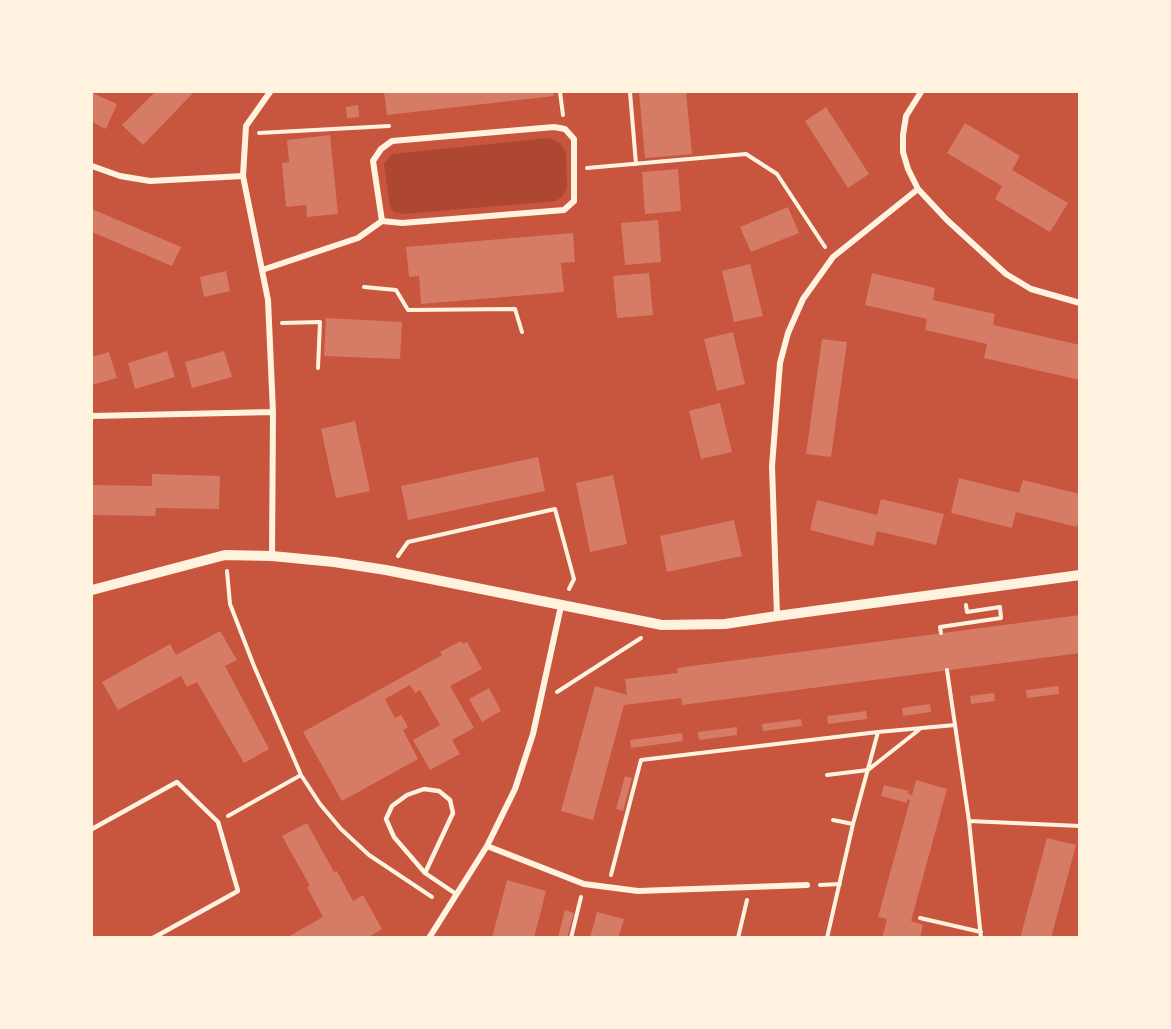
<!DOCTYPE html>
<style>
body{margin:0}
#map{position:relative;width:1171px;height:1029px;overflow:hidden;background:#c8553d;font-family:"Open Sans",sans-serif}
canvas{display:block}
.frame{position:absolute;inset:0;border:93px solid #fff3e0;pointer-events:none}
</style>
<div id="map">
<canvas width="1171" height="1029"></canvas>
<div class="frame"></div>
</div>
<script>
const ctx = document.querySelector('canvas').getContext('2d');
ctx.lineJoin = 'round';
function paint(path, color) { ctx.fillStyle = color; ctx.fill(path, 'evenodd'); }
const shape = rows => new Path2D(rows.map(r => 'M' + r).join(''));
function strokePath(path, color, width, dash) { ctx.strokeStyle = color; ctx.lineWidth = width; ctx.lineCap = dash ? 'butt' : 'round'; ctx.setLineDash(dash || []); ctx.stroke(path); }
paint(shape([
 [549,138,560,143,566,152,567,188,563,196,556,201,402,214,394,212,390,206,384,164,392,154]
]), '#ae4732');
paint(shape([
 [155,92,194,92,143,145,122,125],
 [384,92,553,92,554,96,387,115],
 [639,92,686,92,692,154,645,158],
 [92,93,117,104,106,129,92,122],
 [358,105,359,117,347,118,346,107],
 [826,107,869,174,848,188,805,121],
 [965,123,1020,156,1012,170,1068,203,1050,232,995,199,1002,186,947,153],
 [330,135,338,214,307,217,306,205,286,207,282,163,289,162,287,140],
 [678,169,681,211,645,214,642,172],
 [788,207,799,233,751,252,740,227],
 [92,209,181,247,172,266,92,232],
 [658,220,661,262,625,265,621,223],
 [573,233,575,262,561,263,564,292,421,304,419,276,409,277,406,247],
 [750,264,763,316,734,322,722,271],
 [226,271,230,291,204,297,200,277],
 [649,273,653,315,617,318,613,276],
 [872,273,935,288,933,300,995,314,993,325,1080,345,1080,380,984,358,987,344,925,330,927,319,865,305],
 [326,318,402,322,400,359,324,356],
 [733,332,745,384,717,391,704,339],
 [822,339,847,342,831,457,806,454],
 [167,351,175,377,135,389,128,363],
 [224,351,232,377,192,388,185,362],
 [109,352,117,378,92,385,92,357],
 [720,403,732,452,701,459,689,411],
 [355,421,370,491,336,498,321,429],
 [538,457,545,491,408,520,401,486],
 [152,474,220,476,219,509,156,508,155,516,92,515,92,485,152,486],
 [613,475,627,544,590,552,576,483],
 [959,478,1019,493,1023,480,1080,494,1080,517,1077,527,1016,512,1012,528,951,513],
 [881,499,944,514,936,545,877,531,873,546,810,530,817,500,877,515],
 [734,520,742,556,667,572,660,536],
 [1080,615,1080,653,682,705,681,698,624,705,593,820,561,811,595,686,627,695,625,679,678,673,677,668],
 [220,631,237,660,225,666,269,749,244,763,197,682,187,687,181,676,118,710,102,682,170,644,176,655],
 [461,641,463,644,467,642,482,669,450,686,474,728,452,740,460,754,430,770,413,740,440,725,420,690,415,693,410,685,385,699,395,718,401,715,405,721,408,727,403,730,418,759,342,801,303,732,442,655,440,652],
 [1058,686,1059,694,1027,698,1026,690],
 [489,688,501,711,482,722,469,699],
 [994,693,995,701,971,704,970,696],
 [930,704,931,712,903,716,902,708],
 [866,711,867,719,828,724,827,716],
 [801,719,802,726,763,731,762,724],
 [737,727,737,735,699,740,698,732],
 [682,733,683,741,631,748,630,740],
 [625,776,632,778,623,811,616,809],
 [916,780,947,789,911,921,923,925,920,938,882,938,887,919,878,917,910,800,907,799,907,803,881,796,884,785,909,791,908,794,912,795],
 [307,823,334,872,337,871,353,901,363,895,382,929,367,938,286,938,323,917,307,887,310,886,282,836],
 [1047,838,1076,845,1051,938,1020,938],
 [507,880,546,891,534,938,492,938],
 [565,910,574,913,567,938,558,938],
 [597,912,624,919,618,938,590,938]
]), '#d67c66');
strokePath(shape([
 [560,92,563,115],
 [630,92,636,164],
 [259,133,389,126],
 [587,168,746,154,777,174,825,247],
 [364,287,396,290,408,310,515,309,522,332],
 [282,323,320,322,318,368],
 [398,556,408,542,555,509,574,579,569,589],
 [227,571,230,604,254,666,301,775,320,804,341,829,369,855,432,897],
 [941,633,940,627,1001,618,1000,607,967,612,966,605],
 [947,670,969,821,981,938],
 [557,692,641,638],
 [827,775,868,770,920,729],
 [228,816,301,775],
 [833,820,853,824],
 [969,821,1080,826],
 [611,875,641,760,878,732,955,725],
 [820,885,840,884],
 [920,918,981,932],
 [571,938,581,897],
 [738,938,747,900],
 [827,938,853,824,878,732]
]), '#fff3e0', 4);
strokePath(shape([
 [92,829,177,782,218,822,238,891,153,938],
 [425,873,453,813,450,800,439,791,424,789,407,795,392,806,386,819,394,837,425,873,456,894]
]), '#fff3e0', 4.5);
strokePath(shape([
 [270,92,246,126,243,176,268,300,273,412,272,556],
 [921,92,906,116,903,135,903,152,908,169,918,189,947,220,1006,274,1031,289,1080,303],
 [554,127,565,129,574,139,574,201,564,210,402,223,382,221,373,161,381,149,392,141,554,127],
 [92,166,120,176,150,181,243,176],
 [262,270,358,238,382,221],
 [92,416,273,412],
 [777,616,772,466,780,363,788,333,803,299,833,257,918,189],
 [487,846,584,884,638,891,807,885],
 [429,938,487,846,515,789,533,734,561,606]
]), '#fff3e0', 6);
strokePath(shape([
 [92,590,225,555,272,556,334,562,386,570,662,625,725,624,777,616,1080,575]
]), '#fff3e0', 10);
</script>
